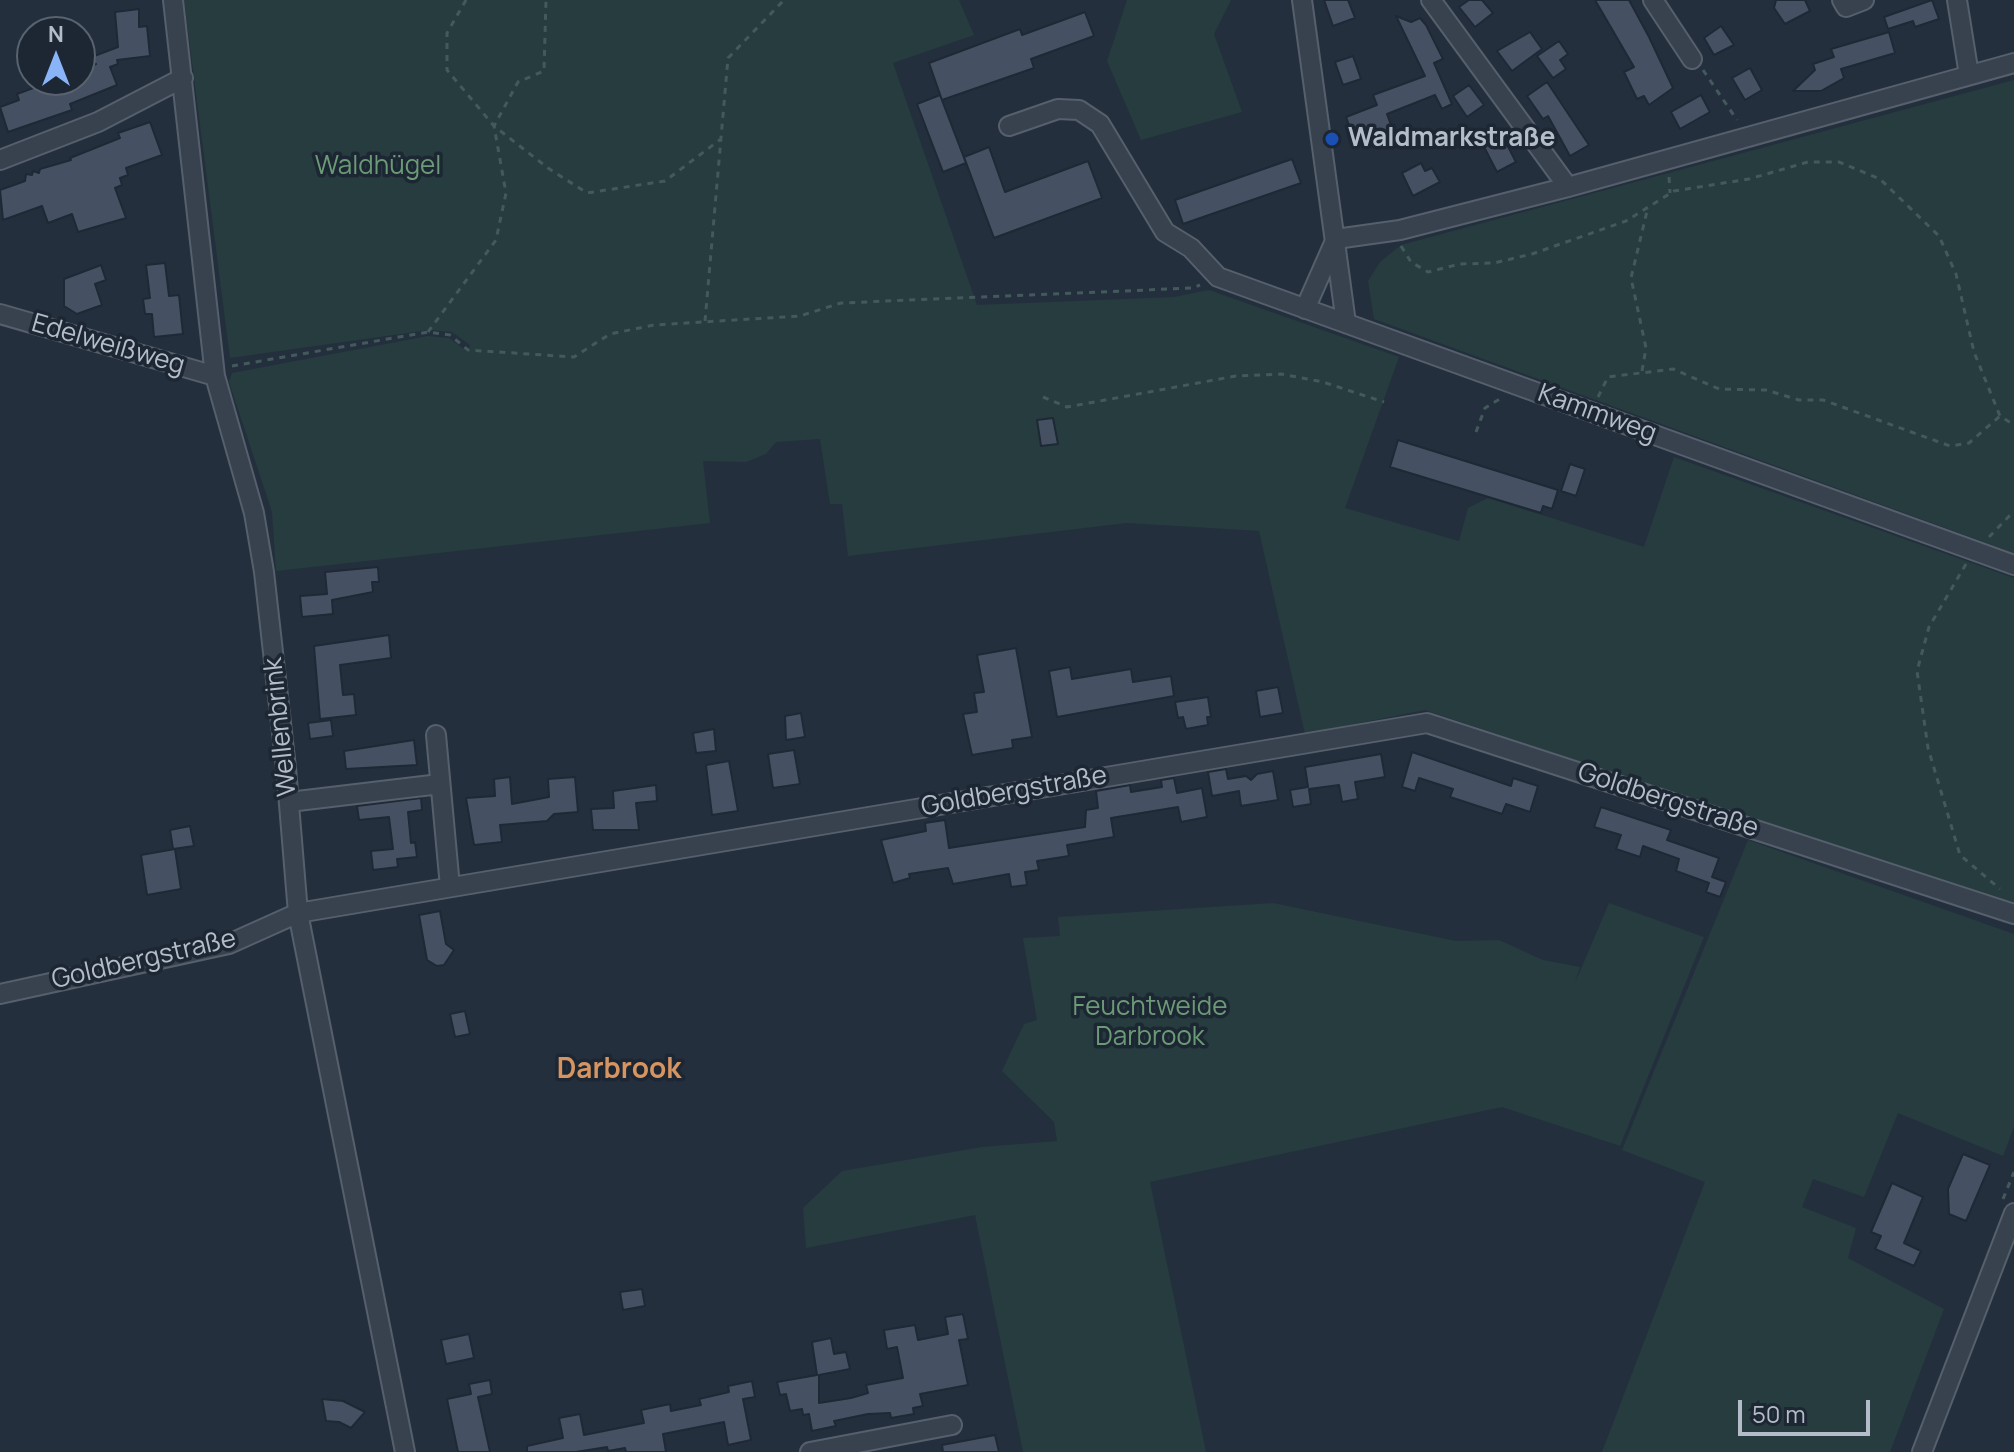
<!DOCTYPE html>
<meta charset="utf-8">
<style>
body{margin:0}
#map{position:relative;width:2014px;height:1452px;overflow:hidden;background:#242f3e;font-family:Manrope,sans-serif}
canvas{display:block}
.north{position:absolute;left:16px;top:16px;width:80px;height:80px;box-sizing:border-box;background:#1d2633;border:2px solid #59626f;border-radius:50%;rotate:0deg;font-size:22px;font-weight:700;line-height:32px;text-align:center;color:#b4bcc9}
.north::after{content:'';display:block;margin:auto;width:28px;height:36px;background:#8ab4f8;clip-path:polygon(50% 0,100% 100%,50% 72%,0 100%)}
.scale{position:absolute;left:1738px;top:1400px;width:132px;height:36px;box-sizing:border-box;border:4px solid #b4bcc9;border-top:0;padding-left:10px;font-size:24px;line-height:28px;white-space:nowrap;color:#b4bcc9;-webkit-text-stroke:6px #1d2633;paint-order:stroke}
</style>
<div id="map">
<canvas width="2014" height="1452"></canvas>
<div class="north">N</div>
<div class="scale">50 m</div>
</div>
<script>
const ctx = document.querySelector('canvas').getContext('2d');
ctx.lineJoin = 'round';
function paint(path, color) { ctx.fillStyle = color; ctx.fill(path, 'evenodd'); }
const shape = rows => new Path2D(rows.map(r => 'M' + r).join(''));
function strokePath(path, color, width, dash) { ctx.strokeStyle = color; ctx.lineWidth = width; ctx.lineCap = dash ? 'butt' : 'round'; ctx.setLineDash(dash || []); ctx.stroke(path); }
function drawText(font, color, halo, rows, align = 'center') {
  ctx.font = font + ' Manrope,sans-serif'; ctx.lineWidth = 7; ctx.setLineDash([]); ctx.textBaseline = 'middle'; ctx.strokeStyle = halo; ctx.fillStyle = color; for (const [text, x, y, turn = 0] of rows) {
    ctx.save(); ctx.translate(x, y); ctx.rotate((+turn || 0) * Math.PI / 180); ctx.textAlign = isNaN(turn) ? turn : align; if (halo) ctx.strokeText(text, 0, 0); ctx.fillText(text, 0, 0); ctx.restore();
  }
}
paint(shape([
 [184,0,959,0,974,35,893,63,977,305,1174,297,1209,290,1399,357,1345,508,1459,541,1468,508,1488,498,1644,547,1674,457,2014,578,2014,907,1425,710,1305,734,1259,531,1127,523,848,556,842,504,830,504,820,439,776,442,766,454,746,462,703,461,710,523,276,571,272,512,229,382,232,373,428,336,449,338,468,352,470,345,452,332,429,330,230,358],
 [1127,0,1231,0,1214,34,1242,112,1141,140,1107,61],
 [2014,80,2014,553,1374,319,1368,281,1380,262,1401,245],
 [1748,840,2014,934,2014,1127,2003,1156,1898,1113,1864,1197,1813,1179,1802,1207,1856,1228,1848,1258,1944,1309,1890,1452,1602,1452,1705,1182,1622,1150],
 [1273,903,1456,941,1499,940,1543,960,1580,967,1575,983,1609,903,1704,937,1620,1146,1502,1107,1150,1182,1206,1452,1023,1452,975,1215,806,1248,803,1208,842,1171,982,1147,1057,1141,1054,1122,1002,1071,1024,1024,1037,1020,1023,938,1060,936,1058,917]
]), '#263c3f');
const building = shape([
 [1324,0,1348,0,1355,18,1333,26,1324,0],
 [1469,0,1482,0,1493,13,1475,27,1459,7,1469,0],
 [1595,0,1629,0,1649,37,1673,88,1649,105,1644,96,1637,99,1624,72,1634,67,1595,0],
 [1776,0,1805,0,1810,11,1785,24,1774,8,1776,0],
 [1932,0,1939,19,1915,27,1913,21,1888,29,1884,17,1932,0],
 [139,9,139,27,147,26,150,56,117,60,118,64,110,67,117,85,70,104,72,110,8,132,0,107,19,100,17,94,55,80,80,80,80,71,96,64,90,63,89,58,118,47,115,12,139,9],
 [1085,12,1094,36,1031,59,1034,68,942,100,929,63,1020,29,1022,35,1085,12],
 [1396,16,1411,22,1420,18,1426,25,1443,59,1434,63,1452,104,1442,109,1435,95,1387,114,1395,136,1379,142,1376,132,1354,140,1346,117,1377,105,1373,95,1425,76,1396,16],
 [1721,26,1734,45,1714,55,1704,38,1721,26],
 [1530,32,1542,49,1512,71,1497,51,1530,32],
 [1889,32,1895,53,1841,69,1844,78,1821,91,1793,91,1815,70,1813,64,1834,57,1831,49,1889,32],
 [1559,41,1568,54,1560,60,1566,69,1553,78,1537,56,1559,41],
 [1353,56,1361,79,1343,85,1335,62,1353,56],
 [1750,68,1762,90,1745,100,1732,78,1750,68],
 [1547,82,1589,145,1570,156,1548,116,1543,119,1527,96,1547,82],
 [1469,85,1484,105,1467,117,1453,96,1469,85],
 [940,95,966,163,943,172,917,104,940,95],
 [1701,95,1710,112,1680,129,1671,112,1701,95],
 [150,122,162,155,126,168,128,175,120,178,122,185,115,188,126,218,78,232,72,214,48,223,42,206,3,220,0,190,25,181,26,174,32,175,33,171,39,173,40,169,71,160,70,158,120,138,118,133,150,122],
 [1501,133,1516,162,1497,172,1482,143,1501,133],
 [989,147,1005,192,1088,161,1102,198,994,238,964,157,989,147],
 [1292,159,1301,183,1183,224,1175,200,1292,159],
 [1421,163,1425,171,1432,168,1440,182,1413,196,1402,173,1421,163],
 [165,263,169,296,179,295,183,334,154,337,152,314,145,314,143,299,150,298,146,265,165,263],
 [101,265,106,280,95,284,102,305,77,314,64,306,64,279,101,265],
 [1053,418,1058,444,1041,446,1037,420,1053,418],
 [1398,440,1558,490,1552,509,1543,506,1541,513,1390,467,1398,440],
 [1570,464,1585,469,1576,496,1561,491,1570,464],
 [378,567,379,582,372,582,373,592,332,600,333,614,302,617,300,596,327,594,325,572,378,567],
 [389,635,391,658,340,665,343,695,354,694,356,715,320,719,314,646,389,635],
 [1016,648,1032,737,1012,740,1013,748,972,755,963,714,977,712,974,693,984,692,977,655,1016,648],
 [1070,667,1072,679,1131,669,1133,682,1171,676,1174,696,1057,717,1049,671,1070,667],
 [1278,687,1283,713,1260,717,1256,691,1278,687],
 [1208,697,1211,717,1207,717,1208,725,1186,729,1183,717,1178,718,1175,702,1208,697],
 [801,713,805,737,786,740,785,716,801,713],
 [331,720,333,736,310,739,308,723,331,720],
 [714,729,716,751,696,753,693,733,714,729],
 [414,740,417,765,346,769,344,751,414,740],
 [794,750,800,784,773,788,768,754,794,750],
 [1412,752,1511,786,1513,778,1538,786,1530,812,1506,804,1502,814,1450,797,1453,789,1419,778,1415,791,1402,787,1412,752],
 [1381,754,1385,777,1355,782,1358,799,1342,802,1339,785,1309,789,1311,804,1293,807,1290,790,1308,787,1305,767,1381,754],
 [729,761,738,811,712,815,706,765,729,761],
 [1226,769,1228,779,1246,776,1251,780,1257,774,1273,771,1278,800,1241,806,1239,791,1212,796,1208,772,1226,769],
 [510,777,512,804,549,797,548,779,575,777,578,812,554,814,547,821,500,825,502,842,474,845,466,798,495,796,494,779,510,777],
 [1174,778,1177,793,1202,788,1207,817,1181,822,1178,807,1111,818,1114,837,1067,845,1069,856,1037,861,1039,870,1025,872,1027,885,1011,887,1009,874,953,884,948,868,909,874,910,878,893,883,881,840,926,831,925,823,945,820,949,848,1085,827,1086,810,1098,808,1096,791,1130,785,1131,792,1162,787,1161,780,1174,778],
 [656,785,657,801,636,803,639,830,593,830,591,809,614,808,613,791,656,785],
 [421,798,422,810,408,812,411,843,415,842,417,857,397,859,398,867,373,870,371,851,393,849,389,817,359,820,357,806,421,798],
 [1601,807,1671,830,1667,840,1719,858,1712,877,1726,882,1720,897,1706,892,1709,883,1676,871,1679,859,1643,846,1640,857,1616,849,1621,835,1594,827,1601,807],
 [190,826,194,846,173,849,170,830,190,826],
 [175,849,181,889,147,895,141,855,175,849],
 [440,911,446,944,454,950,444,965,437,966,427,960,419,915,440,911],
 [465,1011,470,1034,455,1037,450,1014,465,1011],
 [1963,1154,1990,1165,1966,1221,1949,1214,1948,1189,1963,1154],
 [1892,1183,1923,1197,1904,1243,1921,1251,1914,1266,1875,1249,1881,1236,1871,1232,1892,1183],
 [642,1289,645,1306,623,1310,620,1292,642,1289],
 [963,1314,968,1339,959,1340,968,1385,920,1394,923,1406,913,1408,914,1414,891,1418,890,1413,868,1414,834,1421,836,1426,812,1431,809,1414,803,1415,802,1409,790,1411,786,1394,780,1395,777,1382,817,1375,812,1342,831,1338,834,1354,846,1352,850,1369,819,1375,819,1403,851,1398,868,1393,866,1385,903,1378,897,1347,887,1349,884,1330,915,1325,918,1340,948,1334,945,1317,963,1314],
 [469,1334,474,1358,446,1364,441,1340,469,1334],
 [490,1380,492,1394,478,1397,490,1452,458,1452,447,1399,471,1394,469,1384,490,1380],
 [752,1381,755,1397,743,1399,751,1440,728,1445,724,1422,663,1434,666,1452,626,1452,625,1448,608,1451,607,1447,576,1452,527,1452,527,1446,563,1438,559,1418,580,1414,584,1435,644,1423,641,1410,670,1404,671,1411,701,1405,699,1399,729,1392,728,1386,752,1381],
 [322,1399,343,1401,365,1412,351,1428,339,1422,326,1421,322,1399],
 [995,1435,999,1452,943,1452,942,1445,995,1435]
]);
paint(building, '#455162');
strokePath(building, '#1f2835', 2);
const minor = shape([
 [173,0,215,376,254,513,264,572,286,768,298,913,405,1452],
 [1302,0,1346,323],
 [1431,0,1568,187],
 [1653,0,1692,59],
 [1842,0,1846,7,1864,0],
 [1957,0,1969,75],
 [1009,126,1058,109,1079,110,1100,124,1165,232,1191,248,1218,277,2014,565],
 [0,160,98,122,183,78],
 [1336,239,1400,230,1568,187,2014,63],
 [1305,309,1335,241],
 [0,314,215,376],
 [436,735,450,887],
 [289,802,440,784],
 [0,994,229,944,298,913,1427,723,2014,914],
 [810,1452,952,1425],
 [1922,1452,2014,1213]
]);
strokePath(minor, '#565f6c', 22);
strokePath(shape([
 [466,0,447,33,447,70,494,126,548,168,587,193,665,181,721,139],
 [1703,70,1737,120],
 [1669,177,1670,193],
 [1401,246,1411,262,1428,272,1460,264,1494,263,1532,254,1626,221,1674,191,1749,179,1808,162,1839,162,1880,179,1939,236,1956,274,1974,352,2000,416,2014,425],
 [705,321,728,58,784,0],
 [428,332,496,240,506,193,494,126,518,82,544,71,546,0],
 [232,366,428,332,450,335,468,350,574,357,610,334,654,325,800,316,841,303,1193,288,1200,285],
 [1642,371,1646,348,1631,278,1648,207],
 [1043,397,1067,407,1236,376,1281,374,1323,382,1384,402],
 [1598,397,1608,377,1673,369,1719,389,1766,390,1799,400,1823,400,1950,446,1969,443,2000,416],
 [1476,432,1485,408,1503,397],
 [1989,537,2014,511],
 [1966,564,1929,627,1917,671,1928,748,1960,855,2000,889],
 [2003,1199,2014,1172]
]), '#44595c', 3, [6, 6]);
strokePath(minor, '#38414e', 18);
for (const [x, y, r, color] of [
 [1332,139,8,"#1a4fb4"]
]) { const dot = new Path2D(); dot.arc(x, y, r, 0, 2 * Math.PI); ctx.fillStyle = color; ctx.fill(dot); strokePath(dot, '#1d2633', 3); }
drawText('bold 26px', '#b4bcc9', '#1d2633', [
 ["Waldmarkstraße",1348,139]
], 'left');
drawText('26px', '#6b9a76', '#1d2633', [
 ["Waldhügel",378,167],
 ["Feuchtweide",1150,1008],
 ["Darbrook",1150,1038]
]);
drawText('26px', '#b4bcc9', '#1d2633', [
 ["Edelweißweg",108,345,16],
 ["Kammweg",1597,414,20],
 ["Wellenbrink",281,727,-96],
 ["Goldbergstraße",1014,792,-10],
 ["Goldbergstraße",1668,801,18],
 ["Goldbergstraße",144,960,-13]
]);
drawText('bold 28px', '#d59563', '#1d2633', [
 ["Darbrook",619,1070]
]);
</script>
